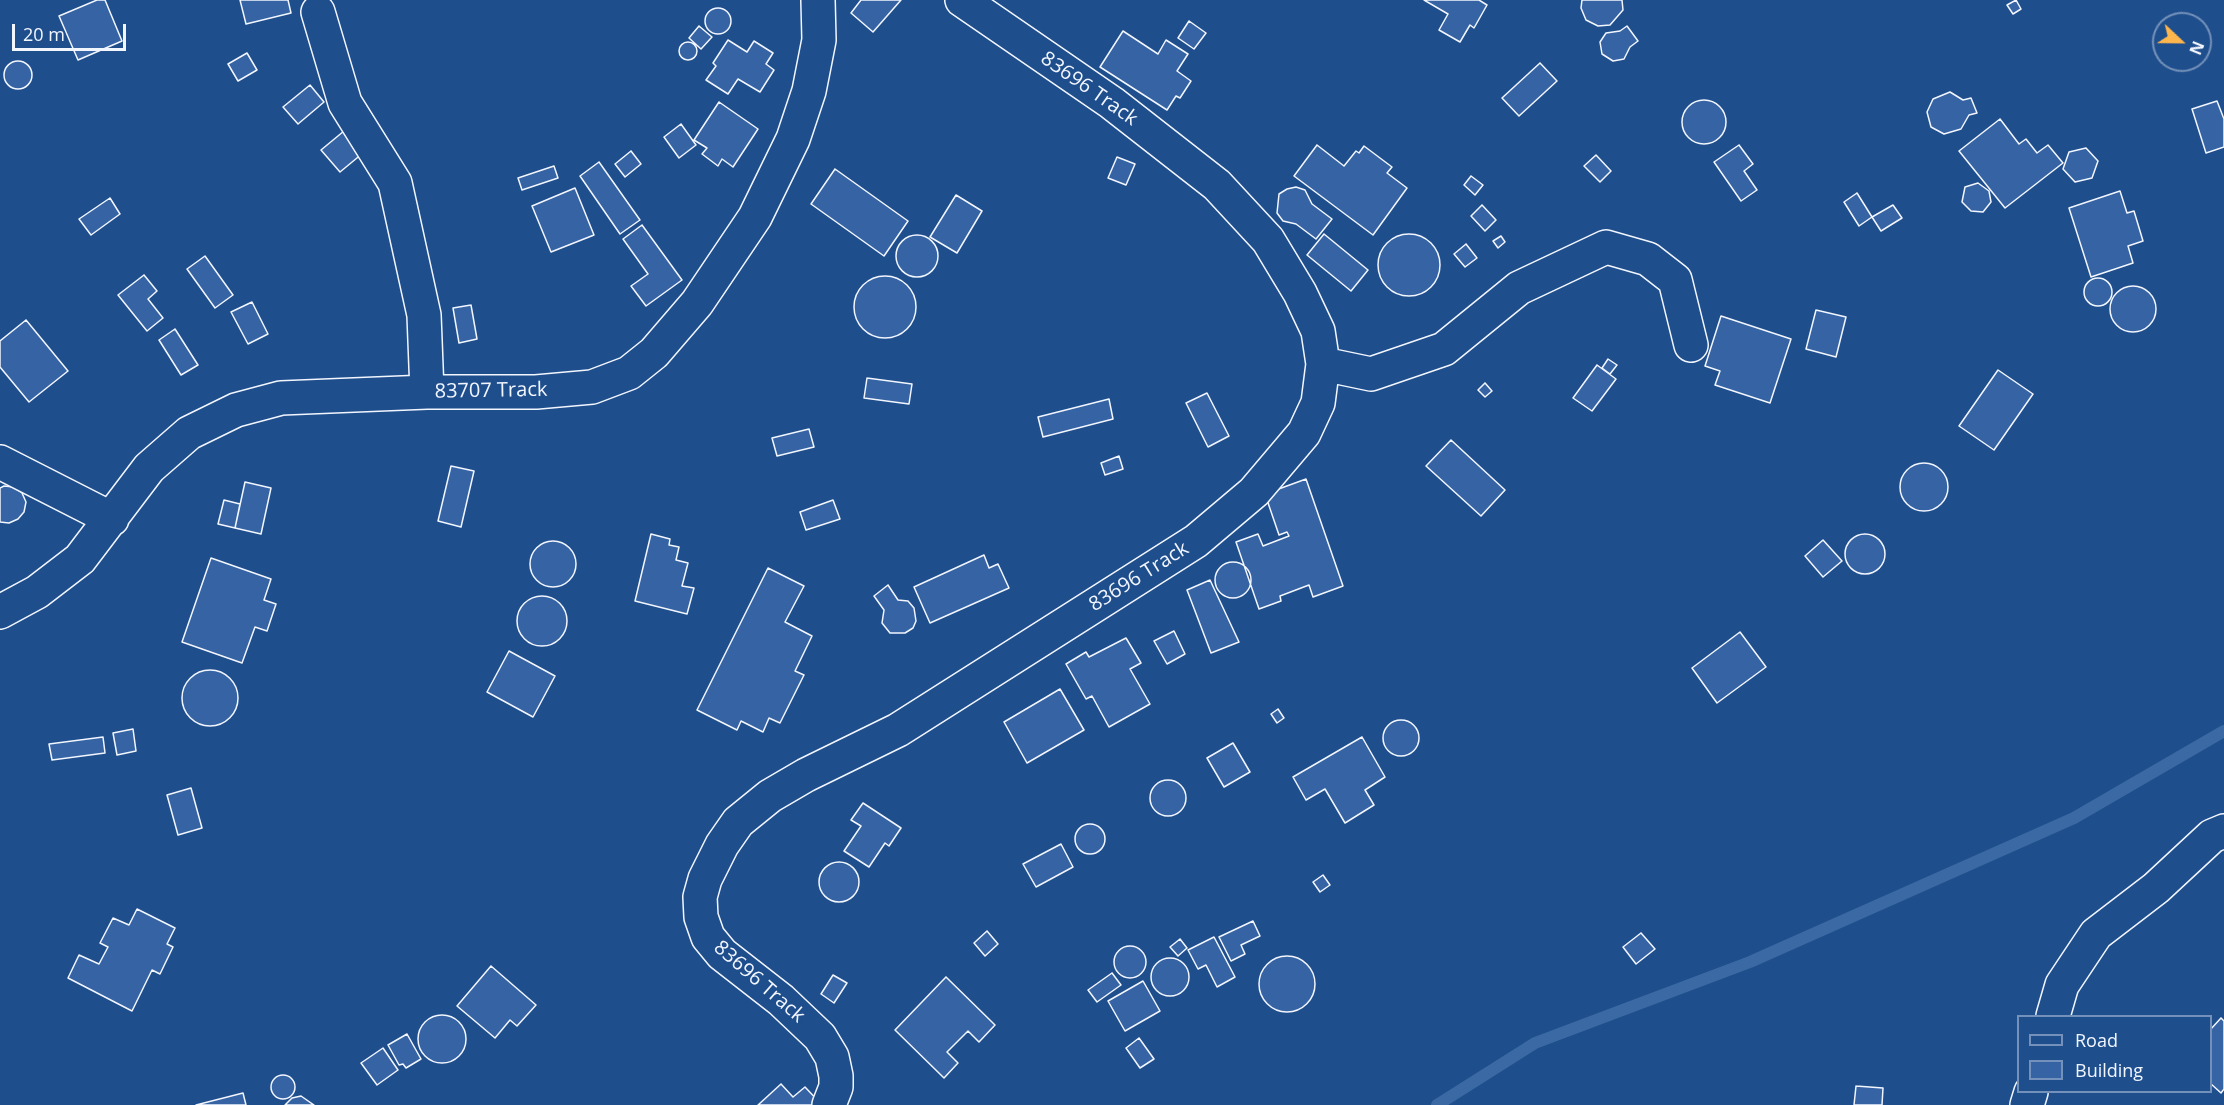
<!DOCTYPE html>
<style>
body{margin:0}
#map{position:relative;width:2224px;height:1105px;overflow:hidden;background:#1f4e8c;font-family:"Open Sans",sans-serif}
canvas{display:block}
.legend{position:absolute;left:2017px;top:1015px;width:195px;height:78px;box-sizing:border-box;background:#1f4e8c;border:2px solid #7391ba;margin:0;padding:8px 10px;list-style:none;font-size:18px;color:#f2f6ff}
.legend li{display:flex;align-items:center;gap:12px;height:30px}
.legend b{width:30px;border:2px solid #7391ba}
.north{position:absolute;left:2152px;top:12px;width:60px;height:60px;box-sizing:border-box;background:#1f4e8c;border:2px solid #7391ba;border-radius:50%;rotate:112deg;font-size:16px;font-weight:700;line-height:24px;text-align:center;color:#f2f6ff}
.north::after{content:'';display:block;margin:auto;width:21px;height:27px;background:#ffb74d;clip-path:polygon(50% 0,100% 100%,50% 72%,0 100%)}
.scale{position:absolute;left:12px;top:24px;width:114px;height:27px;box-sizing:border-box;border:3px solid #f2f6ff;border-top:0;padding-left:8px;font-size:18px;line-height:21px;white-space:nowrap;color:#f2f6ff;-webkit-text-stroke:4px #1f4e8c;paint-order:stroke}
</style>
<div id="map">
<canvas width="2224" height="1105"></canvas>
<ul class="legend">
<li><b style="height:8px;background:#1f4e8c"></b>Road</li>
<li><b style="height:16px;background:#3563a3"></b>Building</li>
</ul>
<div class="north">N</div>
<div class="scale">20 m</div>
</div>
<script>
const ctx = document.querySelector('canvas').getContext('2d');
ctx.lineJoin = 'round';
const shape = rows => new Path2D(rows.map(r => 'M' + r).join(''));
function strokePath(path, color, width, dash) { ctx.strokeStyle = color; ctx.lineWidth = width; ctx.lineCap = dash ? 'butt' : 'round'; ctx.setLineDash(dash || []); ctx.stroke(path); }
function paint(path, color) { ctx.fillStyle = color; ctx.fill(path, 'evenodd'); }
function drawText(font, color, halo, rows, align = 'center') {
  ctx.font = font + ' "Open Sans",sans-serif'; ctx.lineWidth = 4.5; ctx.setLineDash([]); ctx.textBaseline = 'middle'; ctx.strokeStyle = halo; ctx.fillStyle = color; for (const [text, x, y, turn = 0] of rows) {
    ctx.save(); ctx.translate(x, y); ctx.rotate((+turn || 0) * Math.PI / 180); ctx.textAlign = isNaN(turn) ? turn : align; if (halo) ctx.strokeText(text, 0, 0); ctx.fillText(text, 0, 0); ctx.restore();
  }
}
strokePath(shape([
 [1437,1105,1535,1043,1750,962,2074,818,2224,731]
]), '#3b69a3', 12);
const building = shape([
 [97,0,105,0,122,41,78,60,59,16,97,0],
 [240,0,288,0,291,13,246,24,240,0],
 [861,0,901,0,873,32,851,13,861,0],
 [1424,0,1479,0,1487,5,1474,28,1470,25,1460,42,1439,30,1448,14,1424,0],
 [1582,0,1622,0,1623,10,1610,25,1598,26,1586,20,1581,8,1582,0],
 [2016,0,2021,9,2013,14,2007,5,2016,0],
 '705 21a13 13 0 1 1 26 0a13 13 0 1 1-26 0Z',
 [1189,21,1206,33,1194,49,1178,38,1189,21],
 [699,26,712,37,701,49,689,38,699,26],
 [1627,26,1638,41,1630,47,1624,59,1613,61,1602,54,1600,42,1606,33,1620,31,1627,26],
 [1123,31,1158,54,1166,40,1188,54,1177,71,1191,81,1180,98,1176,96,1167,110,1100,67,1123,31],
 [728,40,747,52,754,41,773,53,766,64,774,70,760,92,738,79,728,94,706,80,716,66,713,63,728,40],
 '679 51a9 9 0 1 1 18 0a9 9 0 1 1-18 0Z',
 [247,53,257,70,238,81,228,64,247,53],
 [2172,60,2197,60,2187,66,2172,60],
 '4 75a14 14 0 1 1 28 0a14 14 0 1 1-28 0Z',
 [1540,63,1557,81,1519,116,1502,98,1540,63],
 [310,85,324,102,298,124,283,107,310,85],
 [1950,92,1963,100,1971,98,1977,113,1969,115,1961,129,1944,134,1931,127,1927,112,1933,99,1950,92],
 '1682 122a22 22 0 1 1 44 0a22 22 0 1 1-44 0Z',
 [2217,101,2224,119,2224,147,2206,153,2192,109,2217,101],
 [719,102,758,129,733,167,722,159,718,166,702,154,707,148,694,140,719,102],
 [2000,119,2019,144,2026,139,2037,153,2048,145,2063,163,2005,208,1959,151,2000,119],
 [681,124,696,145,679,158,664,137,681,124],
 [344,131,363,153,340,172,321,150,344,131],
 [1317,145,1344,166,1356,151,1359,153,1364,146,1392,167,1387,173,1407,188,1373,235,1294,176,1317,145],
 [1739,145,1753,164,1744,171,1757,190,1741,201,1714,162,1739,145],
 [2086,148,2098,161,2092,178,2075,182,2063,169,2069,152,2086,148],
 [631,151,641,164,625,177,615,164,631,151],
 [1596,155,1611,171,1600,182,1584,166,1596,155],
 [1117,157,1135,164,1126,185,1108,178,1117,157],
 [599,162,640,220,620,234,580,176,599,162],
 [554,166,558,178,522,190,518,178,554,166],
 [835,169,908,221,884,256,811,204,835,169],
 [1471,176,1483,185,1475,195,1464,185,1471,176],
 [1978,183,1989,191,1991,202,1983,212,1971,211,1962,202,1965,187,1978,183],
 [1296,187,1305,190,1312,204,1332,219,1316,239,1296,224,1283,221,1277,213,1279,194,1287,189,1296,187],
 [575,188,594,235,551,252,532,206,575,188],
 [2120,191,2127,213,2134,211,2143,241,2128,246,2133,263,2091,277,2069,208,2120,191],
 [1857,193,1872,217,1859,226,1844,202,1857,193],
 [956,195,982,211,957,253,930,237,956,195],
 [110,198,120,214,91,235,79,219,110,198],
 [1482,205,1496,220,1485,231,1471,216,1482,205],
 [1893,205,1902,218,1881,231,1872,217,1893,205],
 [642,225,682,280,646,306,631,286,648,274,623,239,642,225],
 [1324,234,1368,270,1351,291,1307,255,1324,234],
 '1378 265a31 31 0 1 1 62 0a31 31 0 1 1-62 0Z',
 '896 256a21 21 0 1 1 42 0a21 21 0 1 1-42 0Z',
 [1501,236,1505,242,1498,248,1493,241,1501,236],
 [1466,244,1477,258,1465,267,1454,254,1466,244],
 [205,256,233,295,215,308,187,269,205,256],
 [144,275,157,291,148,299,163,318,147,331,118,295,144,275],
 '854 307a31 31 0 1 1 62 0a31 31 0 1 1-62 0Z',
 '2084 292a14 14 0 1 1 28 0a14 14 0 1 1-28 0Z',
 '2110 309a23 23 0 1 1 46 0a23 23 0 1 1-46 0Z',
 [252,302,268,334,248,344,231,312,252,302],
 [471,305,477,339,459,343,453,308,471,305],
 [1816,310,1846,317,1836,357,1806,349,1816,310],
 [1721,316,1791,339,1770,403,1715,385,1720,371,1705,366,1721,316],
 [26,320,68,371,29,402,0,367,0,341,26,320],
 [175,329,198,365,181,375,159,340,175,329],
 [1608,359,1617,365,1610,374,1602,368,1608,359],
 [1597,365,1616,379,1592,411,1573,398,1597,365],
 [1998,370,2033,394,1994,450,1959,426,1998,370],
 [867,378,912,384,909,404,864,398,867,378],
 [1485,383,1492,391,1485,397,1478,390,1485,383],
 [1207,393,1229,436,1208,447,1186,403,1207,393],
 [1109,399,1113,419,1043,437,1038,417,1109,399],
 [809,429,814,447,777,456,772,438,809,429],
 [1451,440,1505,490,1481,516,1426,466,1451,440],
 [1119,456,1123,469,1105,475,1101,463,1119,456],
 '1900 487a24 24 0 1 1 48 0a24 24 0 1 1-48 0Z',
 [451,466,474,471,461,527,438,521,451,466],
 [1306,479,1343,586,1313,597,1309,585,1280,596,1281,601,1259,609,1236,542,1258,534,1263,546,1289,536,1287,532,1279,535,1265,494,1306,479],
 [245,482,271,488,261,534,235,528,245,482],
 [4,486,14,487,22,493,26,502,24,512,18,519,9,523,0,522,0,488,4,486],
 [224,500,240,504,235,528,218,524,224,500],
 [833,500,840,519,806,530,800,512,833,500],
 '1845 554a20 20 0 1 1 40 0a20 20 0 1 1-40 0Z',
 [651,534,670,539,669,545,679,547,676,560,688,563,682,586,694,588,687,614,635,601,651,534],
 [1823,540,1842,561,1823,577,1805,556,1823,540],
 '530 564a23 23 0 1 1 46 0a23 23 0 1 1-46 0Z',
 [984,555,989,568,998,564,1009,588,930,623,914,587,984,555],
 [211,558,271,579,264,600,276,604,267,631,255,627,242,663,182,642,211,558],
 '1215 580a18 18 0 1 1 36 0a18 18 0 1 1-36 0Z',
 [768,568,804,586,785,622,812,636,795,671,804,675,780,723,769,718,763,732,741,721,737,730,697,710,768,568],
 [1210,580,1239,642,1211,653,1187,590,1210,580],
 [888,585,898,600,908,601,914,608,916,621,913,628,905,633,890,633,882,623,884,610,874,596,888,585],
 '517 621a25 25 0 1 1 50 0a25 25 0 1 1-50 0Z',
 [1174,631,1185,654,1167,664,1154,641,1174,631],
 [1740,632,1766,667,1717,703,1692,668,1740,632],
 [1126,638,1141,663,1130,669,1150,704,1109,727,1092,696,1086,699,1066,664,1086,652,1089,657,1126,638],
 [509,651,555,676,533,717,487,692,509,651],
 '182 698a28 28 0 1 1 56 0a28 28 0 1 1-56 0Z',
 [1060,689,1084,730,1027,763,1004,722,1060,689],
 [1278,709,1284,718,1277,723,1271,714,1278,709],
 '1383 738a18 18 0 1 1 36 0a18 18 0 1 1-36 0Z',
 [133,729,136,751,117,755,113,733,133,729],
 [103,737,105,753,52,760,49,744,103,737],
 [1362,737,1385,777,1365,790,1374,805,1345,823,1325,789,1306,800,1293,777,1362,737],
 [1233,743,1250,772,1224,787,1207,758,1233,743],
 '1150 798a18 18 0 1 1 36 0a18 18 0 1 1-36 0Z',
 [191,788,202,828,178,835,167,795,191,788],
 [863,803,901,828,889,846,885,843,869,867,844,851,861,826,851,820,863,803],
 '1075 839a15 15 0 1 1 30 0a15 15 0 1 1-30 0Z',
 [1061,844,1073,867,1036,887,1023,864,1061,844],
 '819 882a20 20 0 1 1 40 0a20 20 0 1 1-40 0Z',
 [1323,875,1330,885,1320,892,1313,882,1323,875],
 [137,909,175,928,167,944,173,947,160,974,152,970,132,1011,68,978,79,955,99,964,108,947,100,943,113,918,129,925,137,909],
 [1253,921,1260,936,1241,945,1245,954,1231,961,1219,937,1253,921],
 [987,931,998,944,985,956,974,943,987,931],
 [1641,933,1655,949,1636,964,1623,947,1641,933],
 [1214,937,1235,977,1217,987,1206,965,1198,969,1188,950,1214,937],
 [1180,939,1187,948,1178,956,1170,947,1180,939],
 '1114 962a16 16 0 1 1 32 0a16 16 0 1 1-32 0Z',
 '1259 984a28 28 0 1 1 56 0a28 28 0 1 1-56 0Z',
 '1151 977a19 19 0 1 1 38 0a19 19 0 1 1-38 0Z',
 [491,966,536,1005,517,1026,510,1020,495,1038,457,1006,491,966],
 [1112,973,1121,985,1097,1002,1088,990,1112,973],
 [833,975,847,983,834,1003,821,994,833,975],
 [946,977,995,1025,979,1042,968,1031,947,1052,958,1063,944,1078,895,1030,946,977],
 [1143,981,1160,1011,1125,1031,1108,1001,1143,981],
 '418 1039a24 24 0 1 1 48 0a24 24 0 1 1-48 0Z',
 [2221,1018,2224,1021,2224,1089,2221,1093,2210,1083,2210,1030,2221,1018],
 [407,1034,421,1059,406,1068,403,1064,399,1065,388,1045,407,1034],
 [1139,1038,1154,1059,1140,1068,1126,1048,1139,1038],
 [383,1048,398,1070,377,1085,361,1063,383,1048],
 '271 1087a12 12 0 1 1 24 0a12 12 0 1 1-24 0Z',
 [781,1084,793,1097,805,1087,822,1105,758,1105,781,1084],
 [1856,1086,1883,1088,1882,1105,1854,1105,1856,1086],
 [243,1093,246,1105,196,1105,243,1093],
 [301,1096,314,1105,285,1105,292,1098,301,1096]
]);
paint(building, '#3563a3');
strokePath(building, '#f2f6ff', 1.5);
const street = shape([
 [318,12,345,103,395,183,424,315,427,392],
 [1323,364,1371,374,1444,349,1519,288,1606,247,1648,259,1675,280,1691,345],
 [0,462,112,519],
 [0,612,37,592,80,559,149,468,189,433,236,410,281,398,427,392,536,392,592,387,629,373,654,353,697,303,755,217,793,139,809,91,819,40,818,0],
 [2053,1016,2062,985,2096,934,2156,888,2212,836,2224,831],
 [829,1105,836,1087,836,1076,832,1057,820,1037,781,1000,722,954,708,937,701,917,700,897,705,879,722,845,738,822,770,796,806,775,898,730,1196,541,1254,492,1304,433,1318,403,1323,364,1318,331,1300,293,1268,240,1217,185,1112,103,962,0],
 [2027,1105,2031,1092]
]);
strokePath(street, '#f2f6ff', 36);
strokePath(street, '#1f4e8c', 33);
drawText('20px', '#f2f6ff', '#1f4e8c', [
 ["83696 Track",1089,89,35],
 ["83707 Track",491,391,-1],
 ["83696 Track",1139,577,-32],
 ["83696 Track",759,982,41]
]);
</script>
